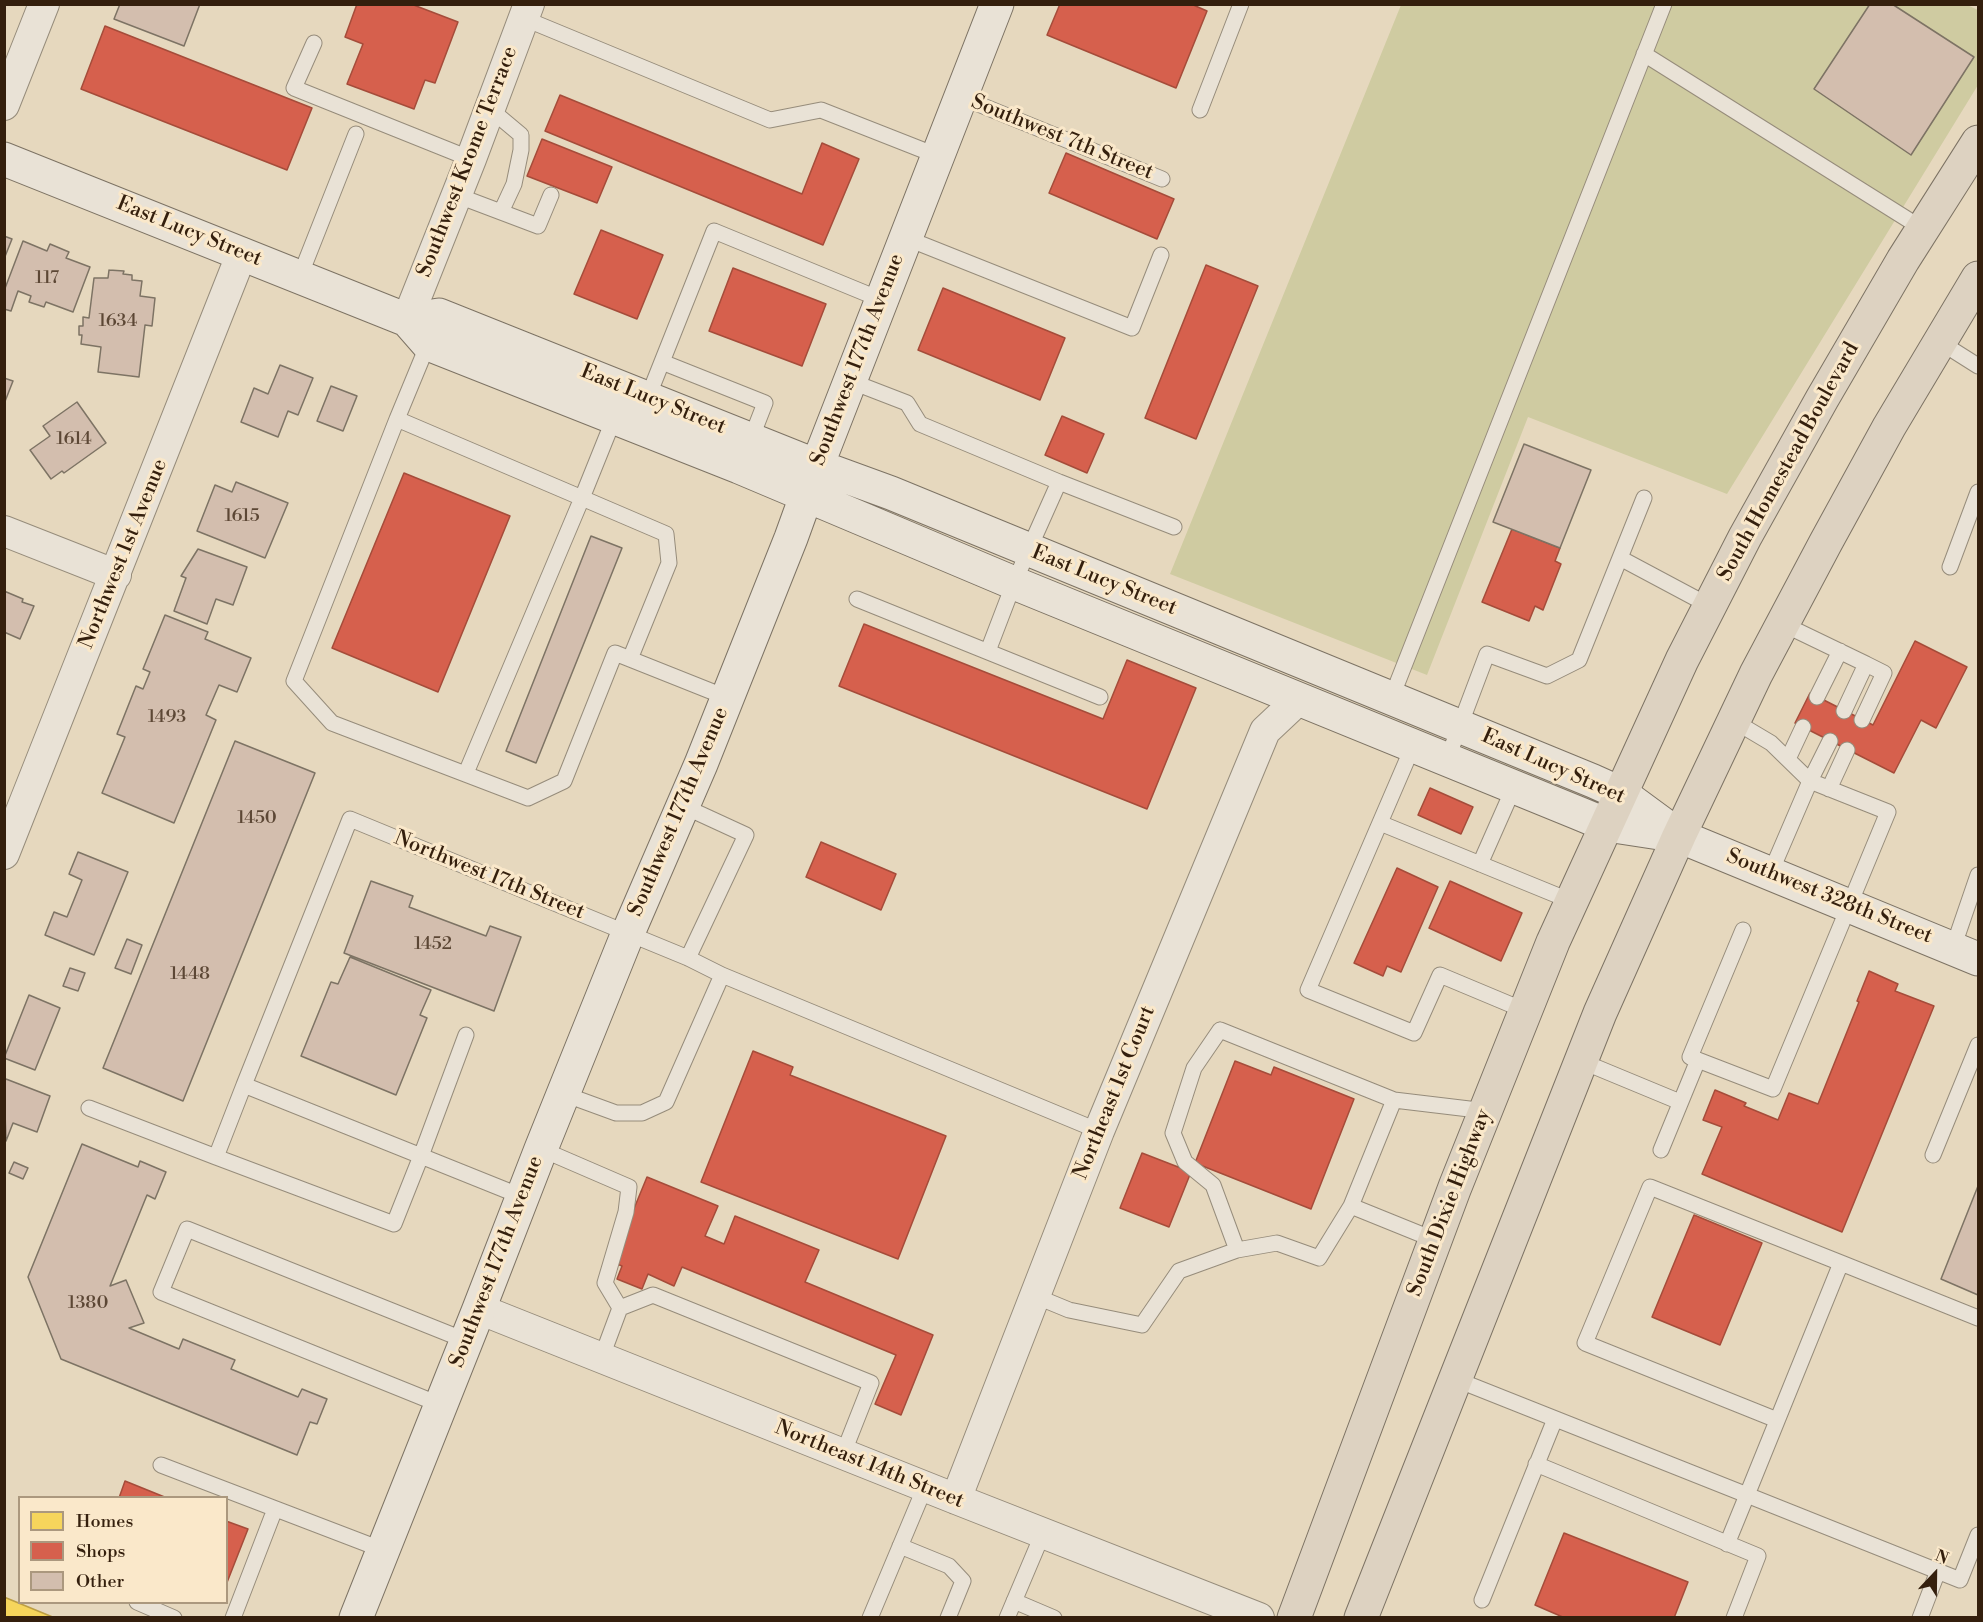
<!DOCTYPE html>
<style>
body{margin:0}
#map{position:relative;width:1983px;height:1622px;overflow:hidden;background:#e6d8be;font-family:"Libre Bodoni",serif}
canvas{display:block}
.frame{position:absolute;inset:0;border:6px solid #341f0d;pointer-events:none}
.legend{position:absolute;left:18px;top:1496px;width:210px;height:108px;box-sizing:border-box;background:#fae8ca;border:2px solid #ab987e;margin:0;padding:8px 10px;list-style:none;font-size:18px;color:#341f0d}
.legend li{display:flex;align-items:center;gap:12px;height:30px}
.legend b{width:30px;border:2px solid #ab987e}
.north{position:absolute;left:1905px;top:1544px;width:60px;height:60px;-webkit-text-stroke:4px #fae8ca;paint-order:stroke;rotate:22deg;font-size:16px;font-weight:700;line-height:24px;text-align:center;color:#341f0d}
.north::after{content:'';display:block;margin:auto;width:21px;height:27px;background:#341f0d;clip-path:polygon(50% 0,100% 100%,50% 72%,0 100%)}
</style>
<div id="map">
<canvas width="1983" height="1622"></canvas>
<div class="frame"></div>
<ul class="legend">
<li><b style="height:16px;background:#f6d55c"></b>Homes</li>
<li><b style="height:16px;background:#d6604d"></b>Shops</li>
<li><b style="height:16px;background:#d3beae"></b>Other</li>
</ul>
<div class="north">N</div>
</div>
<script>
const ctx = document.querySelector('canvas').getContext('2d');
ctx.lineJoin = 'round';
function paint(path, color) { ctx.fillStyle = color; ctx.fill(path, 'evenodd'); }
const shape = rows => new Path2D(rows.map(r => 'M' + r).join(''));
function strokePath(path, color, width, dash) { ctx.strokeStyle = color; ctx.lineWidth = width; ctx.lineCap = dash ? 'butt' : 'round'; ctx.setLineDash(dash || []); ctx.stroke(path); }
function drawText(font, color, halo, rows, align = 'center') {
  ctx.font = font + ' "Libre Bodoni",serif'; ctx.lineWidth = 6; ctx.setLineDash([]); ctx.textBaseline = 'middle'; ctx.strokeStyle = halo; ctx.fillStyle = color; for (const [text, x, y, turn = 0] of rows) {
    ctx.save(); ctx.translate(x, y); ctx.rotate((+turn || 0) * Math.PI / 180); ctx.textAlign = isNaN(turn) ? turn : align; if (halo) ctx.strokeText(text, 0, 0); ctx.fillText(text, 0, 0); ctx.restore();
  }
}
paint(shape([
 [1965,4,1978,10,1978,85,1727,494,1528,417,1427,675,1170,574,1401,5]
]), '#cfcba1');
const homes = shape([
 [4,1597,55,1618,4,1618,4,1597]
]);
paint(homes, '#f6d55c');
strokePath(homes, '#bc9e44', 1.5);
const shops = shape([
 [357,4,411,4,458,22,435,83,425,80,414,109,347,84,363,44,345,37,357,4],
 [1060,4,1191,4,1207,11,1176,88,1047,35,1060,4],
 [105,26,312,108,287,170,81,89,105,26],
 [560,95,802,194,822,143,859,159,823,245,545,131,560,95],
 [542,139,612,167,597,203,527,176,542,139],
 [1066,153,1174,199,1157,239,1049,193,1066,153],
 [601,230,663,255,637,319,574,294,601,230],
 [1206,265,1258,286,1196,439,1145,418,1206,265],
 [733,268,826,304,802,366,709,331,733,268],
 [943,288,1065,338,1040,400,918,350,943,288],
 [1062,416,1104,434,1087,473,1045,455,1062,416],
 [404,473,510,516,438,692,332,648,404,473],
 [1512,529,1560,548,1555,561,1561,564,1543,610,1535,606,1529,621,1482,602,1512,529],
 [864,624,1103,719,1127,660,1196,688,1147,809,839,686,864,624],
 [1915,641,1967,667,1936,728,1921,720,1894,773,1795,723,1810,693,1873,725,1915,641],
 [1430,788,1473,807,1461,834,1418,815,1430,788],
 [821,842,896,874,881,910,806,877,821,842],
 [1397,868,1438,887,1401,972,1387,966,1383,976,1354,963,1397,868],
 [1450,881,1522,913,1501,961,1429,928,1450,881],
 [1869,971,1898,984,1895,991,1934,1006,1842,1232,1702,1174,1722,1127,1703,1120,1715,1090,1746,1103,1744,1106,1778,1120,1789,1093,1818,1104,1859,1002,1857,1001,1869,971],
 [753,1051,793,1067,790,1075,946,1136,898,1259,701,1182,753,1051],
 [1235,1061,1271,1075,1274,1067,1354,1099,1311,1209,1195,1163,1235,1061],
 [1142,1153,1191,1172,1169,1227,1120,1208,1142,1153],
 [647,1177,718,1206,705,1236,724,1244,735,1216,819,1250,805,1282,933,1335,901,1415,875,1404,896,1355,682,1267,674,1286,648,1274,642,1289,617,1279,622,1266,612,1262,647,1177],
 [1694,1215,1762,1243,1720,1345,1652,1317,1694,1215],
 [125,1481,167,1498,119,1498,125,1481],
 [226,1521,248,1529,226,1585,226,1521],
 [1564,1533,1688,1582,1674,1618,1565,1618,1535,1605,1564,1533]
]);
paint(shops, '#d6604d');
strokePath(shops, '#a54c3a', 1.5);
const building = shape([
 [120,4,200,4,184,46,114,19,120,4],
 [1870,4,1892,4,1974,57,1911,155,1814,89,1870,4],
 [4,236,12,239,4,259,4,236],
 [23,241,47,251,50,244,69,252,66,258,90,267,73,312,46,302,44,307,29,302,31,296,18,291,11,311,4,309,4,291,23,241],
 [109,270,124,271,123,274,132,275,132,280,142,281,140,296,155,298,152,326,145,325,139,377,98,372,101,347,81,344,82,335,79,335,79,326,83,326,83,317,89,318,94,278,108,278,109,270],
 [280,365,313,378,298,415,288,411,278,437,241,422,254,388,268,394,280,365],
 [4,378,13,381,4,404,4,378],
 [331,386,357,396,343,431,317,421,331,386],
 [77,402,106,443,64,473,62,471,51,479,30,450,50,436,43,426,77,402],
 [1524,444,1591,470,1560,548,1493,522,1524,444],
 [236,482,288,503,265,558,197,531,215,485,232,492,236,482],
 [591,536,622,548,536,763,506,751,591,536],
 [198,549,247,567,233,605,216,599,207,624,174,611,186,578,181,576,198,549],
 [4,591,23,599,22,602,34,606,20,639,4,632,4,591],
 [165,615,208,632,205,639,251,658,237,692,219,685,206,715,216,720,174,823,102,793,125,737,117,734,136,686,143,689,150,672,143,669,165,615],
 [235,741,315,773,183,1101,103,1068,235,741],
 [78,852,128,872,94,955,45,935,54,912,67,917,82,880,69,874,78,852],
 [371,881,413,896,409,907,486,936,490,926,521,937,494,1011,344,953,371,881],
 [127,939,142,945,131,974,115,968,127,939],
 [350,957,431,990,420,1015,427,1018,396,1095,301,1056,331,982,338,984,350,957],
 [70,968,85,973,78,991,63,986,70,968],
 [29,995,60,1008,35,1070,4,1058,29,995],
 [6,1079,50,1096,37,1132,13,1123,6,1141,4,1083,6,1079],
 [82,1144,138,1167,140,1161,166,1172,155,1199,147,1195,110,1286,126,1280,144,1323,129,1328,179,1349,183,1339,235,1360,231,1369,298,1397,302,1389,327,1399,317,1424,310,1422,297,1455,61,1359,28,1277,82,1144],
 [14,1162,28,1168,23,1179,9,1173,14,1162],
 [1978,1186,1978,1295,1941,1279,1978,1186]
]);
paint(building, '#d3beae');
strokePath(building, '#7d7364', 1.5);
const lane = shape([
 [523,18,770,120,821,110,938,156],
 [314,43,294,88,471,159],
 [1644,54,1923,229],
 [961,97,1162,179],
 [490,109,521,135,521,150,514,184,501,212],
 [1200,110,1241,4],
 [456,195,538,226,551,195],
 [906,238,1132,328,1161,255],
 [300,276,356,134],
 [1940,342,1978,366],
 [662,362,765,403,751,439],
 [850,381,907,403,920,424,1059,482,1174,527],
 [648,397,714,231,882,300],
 [615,416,582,498,397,419,294,681,332,723,528,798,564,781,615,653,728,698],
 [397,419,428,344],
 [1620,558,1710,606],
 [1950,567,1978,492],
 [857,599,1100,697],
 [1783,624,1866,664,1844,711],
 [988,651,1014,583,1059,482],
 [1817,697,1840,651],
 [1391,699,1664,4],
 [1862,720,1884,673,1866,664],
 [1734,721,1771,743,1810,781,1888,812,1773,1089,1690,1057,1743,930],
 [1413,746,1308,990,1414,1033,1440,975,1526,1011],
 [1788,759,1803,727],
 [1447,760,1487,654,1547,676,1579,660,1644,498],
 [466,773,582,498,666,534,669,563,630,659],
 [1829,789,1847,750],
 [683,806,746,835,688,958],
 [1380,823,1571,901],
 [1480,864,1514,787],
 [1770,874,1810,781,1830,741],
 [1953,948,1978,875],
 [1220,1030,1394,1100,1351,1206,1319,1258,1277,1243,1237,1250,1213,1185,1185,1162,1173,1133,1194,1068,1220,1030],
 [466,1035,421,1156,523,1197],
 [1581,1061,1680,1102],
 [244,1085,216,1157,394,1224,421,1156,244,1085,350,819,688,958,722,975,1099,1131],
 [564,1094,616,1113,642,1113,666,1102,722,975],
 [1394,1100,1486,1111],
 [89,1108,216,1157],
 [541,1149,629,1187,626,1212,605,1283,620,1308],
 [1661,1150,1698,1060],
 [1933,1155,1978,1045],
 [1351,1206,1435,1240],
 [1841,1263,1978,1318],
 [1035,1296,1069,1310,1142,1325,1179,1271,1237,1250],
 [601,1359,620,1308,653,1295,871,1383,843,1454],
 [1455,1379,1747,1495,1841,1263,1650,1187,1585,1343,1777,1420],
 [441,1405,161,1292,187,1229,467,1341],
 [1536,1464,1758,1556,1734,1618],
 [161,1465,383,1550],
 [1727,1544,1747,1495,1960,1580,1978,1535],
 [900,1546,949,1566,963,1581,948,1618],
 [1482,1600,1555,1419],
 [1014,1601,1054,1618],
 [137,1602,174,1618],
 [233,1618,275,1509],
 [870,1618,925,1487],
 [1007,1618,1043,1533],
 [1920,1618,1938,1571]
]);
const street = shape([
 [4,105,44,4],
 [407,320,471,159,529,4],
 [4,531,116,575],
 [4,854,242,253],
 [479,1309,956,1499,1259,1618],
 [956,1499,1099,1131,1265,731,1298,700]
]);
const secondary = shape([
 [4,159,407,320,428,344,739,467,1014,583,1578,813,1607,825,1679,836,1978,959],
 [407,320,439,315,817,466,891,493,1593,781,1622,794,1675,833],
 [356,1618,479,1309,541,1149,628,933,701,764,791,538,817,466,997,4]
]);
const highway = shape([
 [1294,1618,1455,1187,1553,942,1682,660,1745,537,1822,399,1903,260,1978,142],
 [1361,1618,1600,1013,1679,836,1756,674,1826,542,1889,427,1978,278]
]);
strokePath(lane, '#968c7b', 17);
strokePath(street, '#968c7b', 32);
strokePath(secondary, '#7d7364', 35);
strokePath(highway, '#7d7364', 35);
strokePath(lane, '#e9e2d6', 15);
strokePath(street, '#e9e2d6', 30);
strokePath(secondary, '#e9e2d6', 33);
strokePath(highway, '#ddd2c1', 33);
drawText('18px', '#5c4735', null, [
 ["117",47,279],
 ["1634",118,322],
 ["1614",74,440],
 ["1615",242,517],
 ["1493",167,718],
 ["1450",257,819],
 ["1452",433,945],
 ["1448",190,975],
 ["1380",88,1304]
]);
drawText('21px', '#341f0d', '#fae8ca', [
 ["Southwest 7th Street",1062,138,22],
 ["Southwest Krome Terrace",468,162,-69],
 ["East Lucy Street",189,232,22],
 ["Southwest 177th Avenue",858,360,-69],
 ["East Lucy Street",653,400,22],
 ["South Homestead Boulevard",1789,462,-61],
 ["Northwest 1st Avenue",124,554,-68],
 ["East Lucy Street",1104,581,22],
 ["East Lucy Street",1553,767,24],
 ["Southwest 177th Avenue",679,812,-67],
 ["Northwest 17th Street",489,876,22],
 ["Southwest 328th Street",1829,897,22],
 ["Northeast 1st Court",1115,1093,-68],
 ["South Dixie Highway",1450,1203,-69],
 ["Southwest 177th Avenue",497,1262,-69],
 ["Northeast 14th Street",869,1465,22]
]);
</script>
